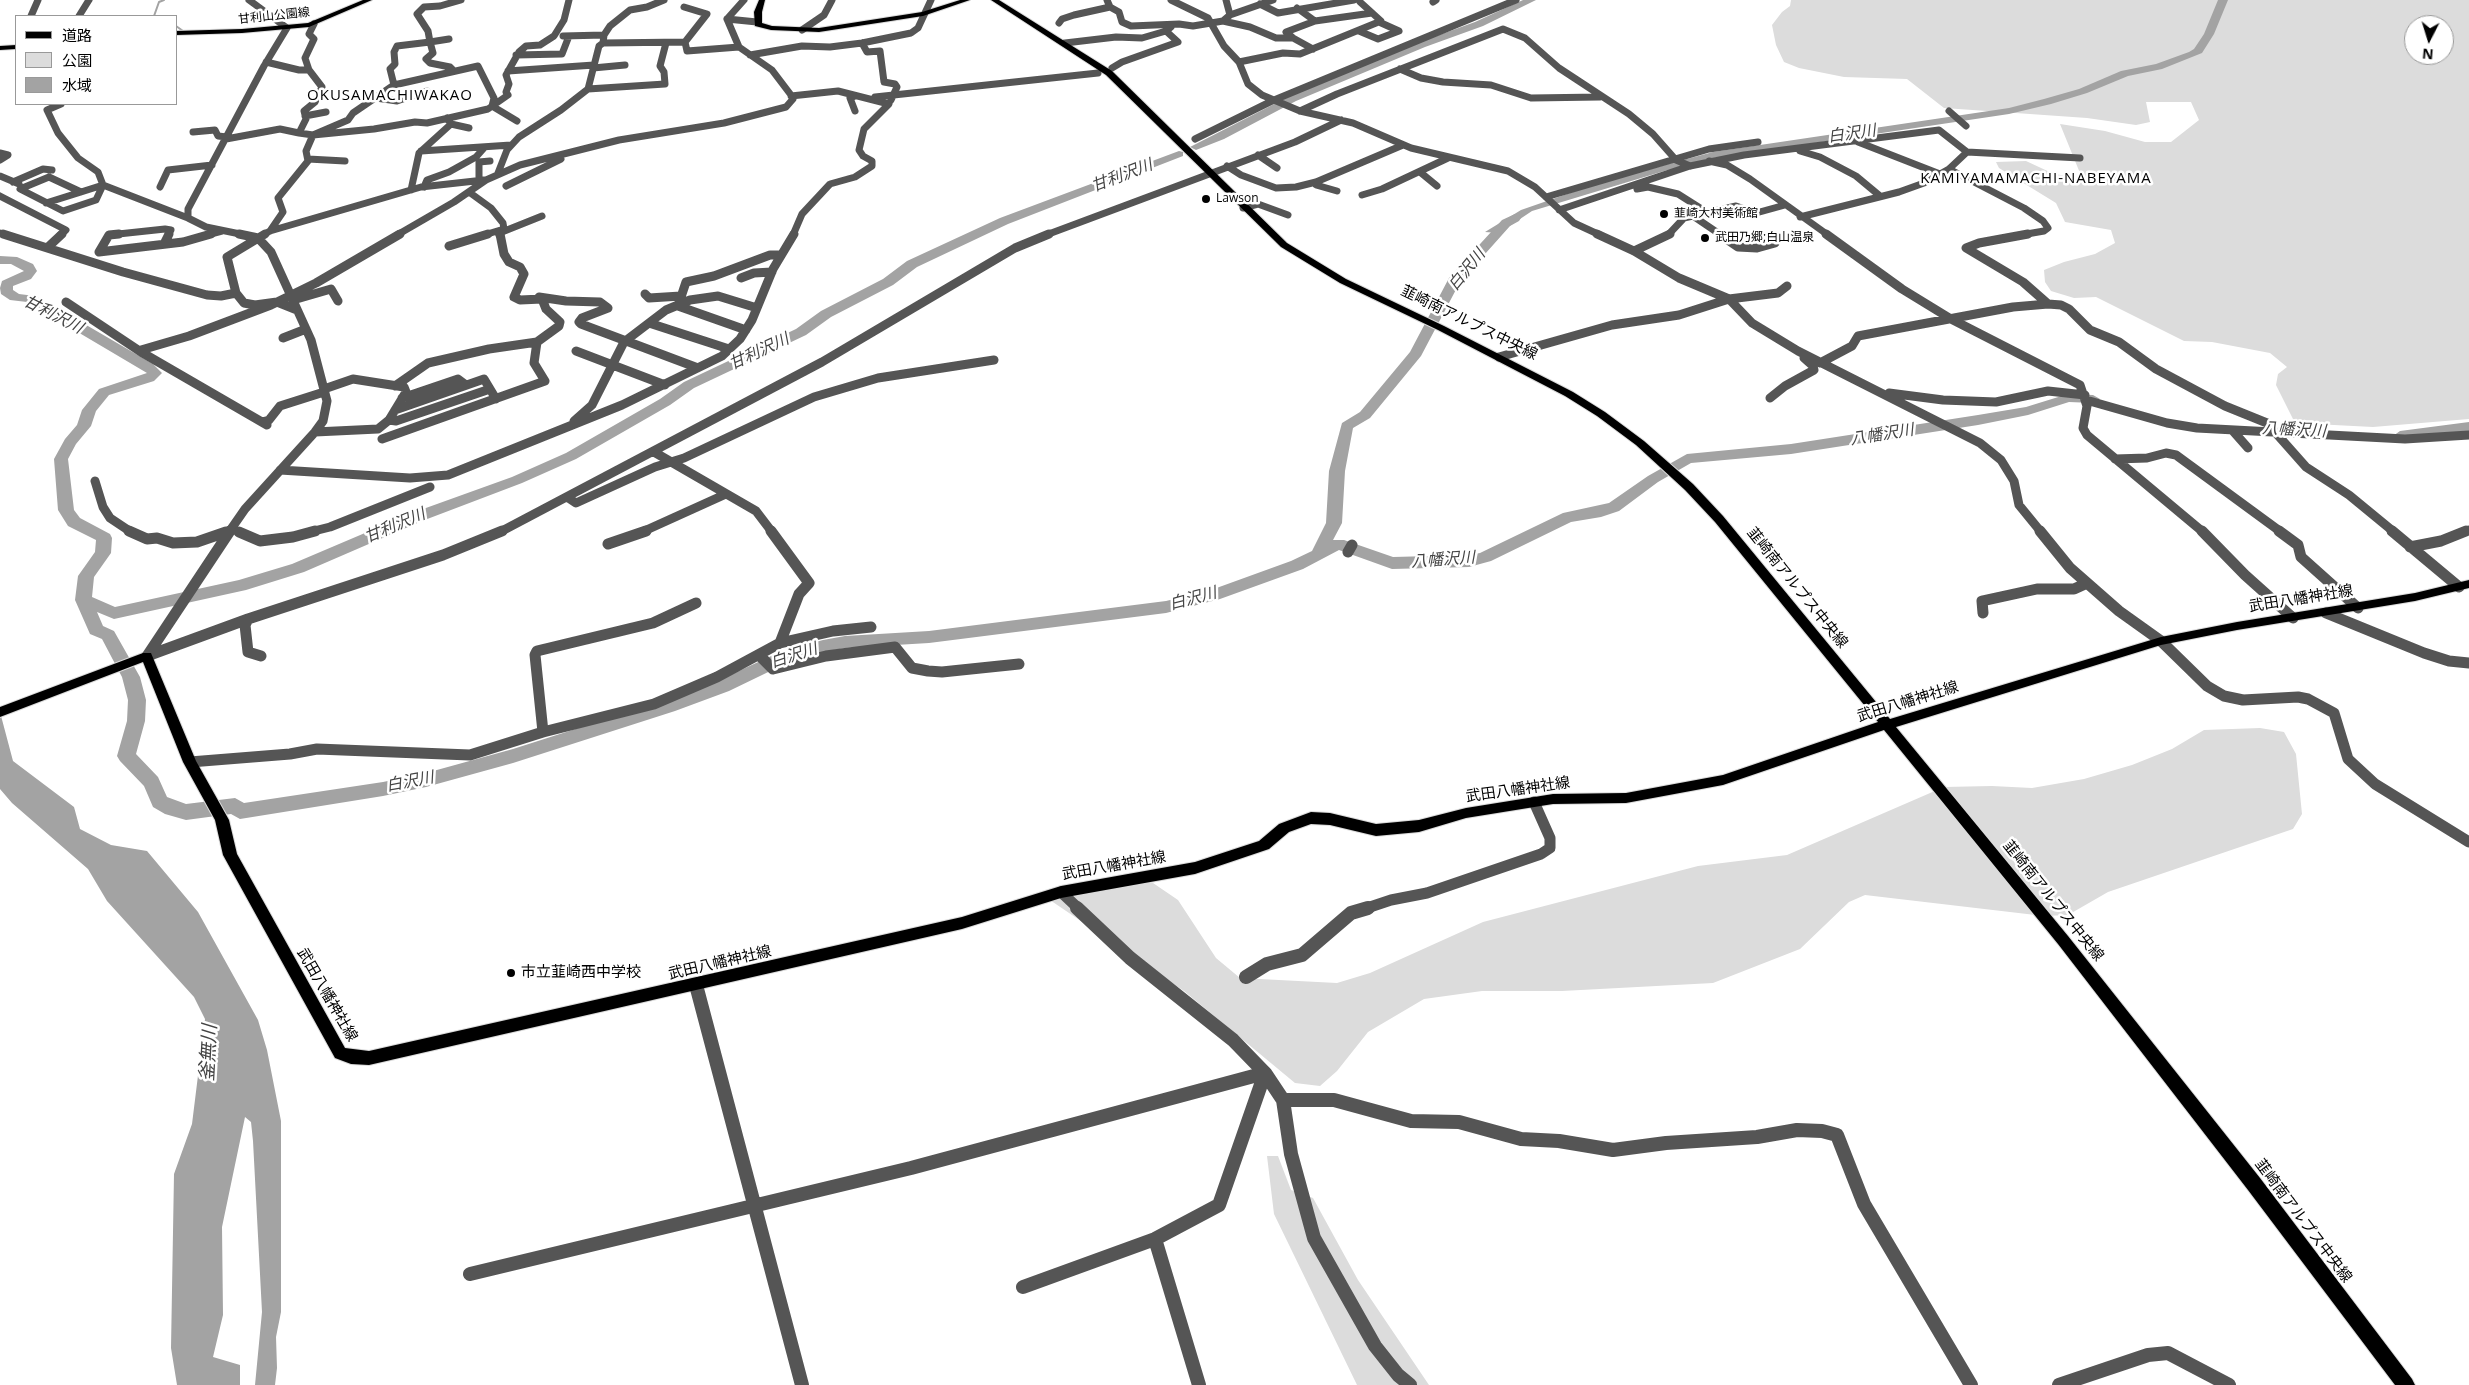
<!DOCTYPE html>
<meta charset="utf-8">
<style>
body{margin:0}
#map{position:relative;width:2469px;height:1385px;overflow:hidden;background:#fff;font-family:"Open Sans","Noto Sans JP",sans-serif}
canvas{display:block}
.legend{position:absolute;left:15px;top:15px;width:162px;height:90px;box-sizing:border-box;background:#fff;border:1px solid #999;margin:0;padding:6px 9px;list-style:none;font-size:15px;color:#000}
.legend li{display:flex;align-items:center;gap:10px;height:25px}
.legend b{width:25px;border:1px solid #999}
.north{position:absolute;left:2404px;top:15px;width:50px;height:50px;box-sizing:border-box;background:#fff;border:1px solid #999;border-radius:50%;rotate:185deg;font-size:14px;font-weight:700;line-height:20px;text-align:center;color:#000}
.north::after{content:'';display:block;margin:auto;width:18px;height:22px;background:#000;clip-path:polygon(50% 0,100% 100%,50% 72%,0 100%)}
</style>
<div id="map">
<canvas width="2469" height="1385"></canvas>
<ul class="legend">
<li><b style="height:6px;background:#000"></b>道路</li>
<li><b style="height:14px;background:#dcdcdc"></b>公園</li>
<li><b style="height:14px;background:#a3a3a3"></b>水域</li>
</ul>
<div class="north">N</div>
</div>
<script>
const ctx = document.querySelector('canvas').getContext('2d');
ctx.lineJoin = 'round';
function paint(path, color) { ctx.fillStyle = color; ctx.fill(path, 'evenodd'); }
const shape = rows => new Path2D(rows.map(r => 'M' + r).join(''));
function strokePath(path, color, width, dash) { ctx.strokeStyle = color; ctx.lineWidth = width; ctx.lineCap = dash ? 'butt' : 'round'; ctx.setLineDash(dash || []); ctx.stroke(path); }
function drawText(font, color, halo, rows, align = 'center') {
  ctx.font = font + ' "Open Sans","Noto Sans JP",sans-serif'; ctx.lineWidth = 5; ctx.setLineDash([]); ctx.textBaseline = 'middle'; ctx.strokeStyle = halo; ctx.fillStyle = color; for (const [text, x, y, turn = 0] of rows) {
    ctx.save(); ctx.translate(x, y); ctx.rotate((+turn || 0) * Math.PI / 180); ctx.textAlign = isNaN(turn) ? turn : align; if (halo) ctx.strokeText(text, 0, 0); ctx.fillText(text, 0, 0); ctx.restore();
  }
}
paint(shape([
 [1791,0,2469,0,2469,419,2373,427,2295,423,2276,385,2278,374,2287,367,2270,353,2212,342,2184,341,2096,297,2074,298,2051,291,2045,282,2044,270,2064,262,2095,254,2115,243,2111,230,2065,222,2056,203,1999,168,1996,162,2026,161,2054,174,2082,178,2060,124,2105,131,2145,142,2171,142,2199,120,2191,102,2146,102,2150,122,2136,125,2087,118,1944,108,1907,79,1844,77,1799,68,1784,62,1776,45,1772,25,1782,12,1790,6],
 [2414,25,2444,25,2444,55,2414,55],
 [2260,728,2284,732,2296,754,2302,814,2293,829,2108,892,2068,915,2044,916,1865,895,1849,902,1800,949,1713,983,1562,991,1482,991,1424,999,1368,1032,1337,1071,1320,1086,1295,1083,1184,991,1044,896,1095,882,1153,883,1178,900,1216,958,1240,978,1337,983,1370,973,1483,922,1698,866,1787,855,1944,787,1992,786,2032,788,2084,779,2132,765,2172,749,2204,730],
 [1267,1156,1278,1156,1291,1190,1313,1198,1358,1280,1429,1385,1357,1385,1274,1214]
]), '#dcdcdc');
paint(shape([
 [1687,159,1694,162,1532,211,1499,233,1485,232,1521,210,1593,185],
 [0,712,13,761,74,807,80,829,111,845,147,851,198,912,258,1020,267,1050,281,1121,281,1312,276,1337,277,1368,275,1385,255,1385,262,1312,253,1141,251,1122,245,1117,222,1227,223,1315,213,1357,240,1365,240,1385,177,1385,171,1348,174,1174,192,1124,205,1019,194,997,107,901,88,869,12,803,0,789]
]), '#a3a3a3');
strokePath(shape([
 [154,16,159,2,164,0],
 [176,26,183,31]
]), '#a3a3a3', 2);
paint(shape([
 [1523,0,1536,0,1483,26,1425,47,1296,101,1224,139,1196,150,1190,147,1288,97,1417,43,1475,22,1523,0],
 [2218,0,2228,0,2214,34,2202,53,2162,69,2128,76,2087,93,2051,104,2009,114,1714,158,1669,170,1663,167,1665,165,1713,152,2009,108,2044,99,2079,89,2121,71,2156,64,2189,52,2194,49,2204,34,2218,0],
 [1179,151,1183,152,1183,156,1008,224,917,267,893,285,831,317,806,335,694,388,670,405,576,459,522,483,422,521,304,572,246,590,114,619,97,612,103,626,114,631,140,677,146,700,145,721,136,754,158,777,167,797,186,804,235,798,244,803,383,782,426,773,513,749,663,701,717,681,780,652,823,640,845,636,929,631,1166,601,1211,590,1291,561,1312,551,1326,523,1329,471,1342,423,1360,412,1410,352,1449,278,1502,220,1515,214,1519,215,1521,218,1519,221,1510,226,1460,282,1421,356,1370,418,1353,428,1345,471,1342,523,1333,540,1344,540,1393,557,1469,555,1480,553,1563,513,1609,503,1648,476,1687,454,1791,444,1978,415,2026,407,2068,394,2093,395,2100,399,2093,403,2069,402,2028,415,1978,425,1791,454,1691,463,1658,482,1619,511,1601,517,1571,522,1491,561,1469,567,1392,569,1339,550,1303,569,1220,599,1166,613,929,643,845,648,823,652,791,661,729,691,675,711,513,763,426,787,383,796,240,819,231,814,186,820,165,814,153,807,144,786,120,761,117,756,127,721,128,700,122,677,102,639,90,634,75,600,78,576,95,552,96,540,68,526,58,510,54,459,65,439,77,425,82,410,99,389,147,373,27,302,10,300,1,294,0,288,2,281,24,271,11,264,0,264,0,256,17,257,33,264,37,271,31,279,13,286,13,290,19,294,35,296,76,319,153,364,162,373,154,381,109,395,96,411,91,426,76,444,68,459,74,510,80,518,110,534,112,538,111,553,94,577,92,597,115,607,239,580,292,564,412,513,512,477,566,453,660,399,684,382,796,329,821,311,883,279,907,261,1000,218,1179,151],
 [2469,422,2469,432,2400,441,2393,436,2400,431,2469,422]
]), '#a3a3a3');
const major = shape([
 [363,0,372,0,309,27,242,33,176,35,176,31,242,29,308,23,363,0],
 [759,0,765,0,762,12,762,23,772,26,819,28,922,12,960,0,970,0,923,16,819,32,771,30,755,26,754,12,759,0],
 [991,0,999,0,1112,71,1287,243,1346,279,1444,326,1573,392,1605,412,1644,441,1693,484,1723,516,1890,719,2161,637,2237,622,2415,593,2469,580,2469,588,2415,601,2237,630,2161,645,1896,727,2068,936,2260,1178,2412,1379,2415,1385,2395,1385,2248,1190,2058,944,1884,730,1723,785,1626,803,1553,804,1466,818,1419,832,1376,836,1330,825,1311,824,1289,832,1269,849,1195,874,1061,898,962,929,369,1065,351,1064,335,1058,223,855,215,820,183,762,143,662,0,717,0,707,143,653,151,653,196,761,229,820,237,854,345,1048,369,1051,962,917,1061,886,1195,862,1259,841,1279,824,1311,812,1330,813,1376,824,1419,820,1466,808,1553,794,1626,793,1723,775,1878,722,1715,522,1685,490,1636,445,1597,416,1565,396,1438,330,1340,283,1281,247,1106,75,991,0],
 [16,45,16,49,0,50,0,46,16,45]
]);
strokePath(major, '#dbdbdb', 2);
strokePath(shape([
 [1107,0,1110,7,1119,12,1122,22,1131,26,1179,24,1193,26,1223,21,1230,15,1273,0],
 [1171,0,1208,18,1224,46,1239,62,1248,84,1262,95,1300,111,1353,123,1411,148,1508,171,1535,187,1574,223,1600,235],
 [1226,0,1230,15],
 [1433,2,1436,0],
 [1260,4,1278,13,1354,0],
 [684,7,707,14,685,42,687,51,739,47],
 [1297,8,1315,21,1372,13],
 [31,16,38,0],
 [79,16,89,0],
 [727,19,757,22],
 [727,19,744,0],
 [1223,21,1250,27,1276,38,1293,38,1313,49],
 [1059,23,1062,19,1074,15,1110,7],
 [314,24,309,34,314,39,305,58,309,70,322,87,315,102,304,111,306,119,299,133,313,135,374,129,415,122,427,123,488,109,508,95,506,92,509,84,506,75,519,52,526,46,540,45,554,36,564,20,569,0],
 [802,30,824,15,832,0],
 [1359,31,1378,39,1399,31,1379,22],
 [563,36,604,35],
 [1293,38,1286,32,1315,21],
 [449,39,430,42,433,53,426,59,430,63,450,67,454,71],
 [603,43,685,42],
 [862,43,867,52,880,51,884,82,895,84,897,87,891,100],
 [1065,43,1116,37,1142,38,1166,31,1171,27],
 [516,55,562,54,569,36],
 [750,55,802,46,830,47,862,43,911,33,918,28,931,0],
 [266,62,299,70,309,70],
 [1239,62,1283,53,1300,54,1381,21,1360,2],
 [593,68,625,65],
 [1112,68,1122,62,1178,42,1166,31],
 [1400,69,1421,78,1443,82,1491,85,1531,98,1600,97],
 [508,71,594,65],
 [394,85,478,66,494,98,492,106,517,121],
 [588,89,665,84,664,72,660,66,666,43],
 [791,96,838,91,889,104,864,129,859,150,863,156,872,161,872,166,855,177,830,184,802,214,793,235],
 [855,96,850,98,855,111],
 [875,97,1098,73],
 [376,98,397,101,427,91],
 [61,104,47,110,58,133,78,158,98,172,103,185,188,218],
 [1300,111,1337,94,1503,29,1525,38,1559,68,1629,114,1653,134,1676,160,1690,166],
 [1949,111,1966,126],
 [305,116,326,112],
 [451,124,469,128],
 [193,132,215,130,218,136,227,137],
 [226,139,280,129,299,133],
 [1195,139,1274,100,1516,0],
 [1858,142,1940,174],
 [421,151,511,145],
 [1800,151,1820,157,1856,176,1880,196],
 [1967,152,2080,158],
 [0,153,8,155,0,160],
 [1258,155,1277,168],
 [308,159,345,161],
 [1709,161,1727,165,1750,179,1828,235],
 [1227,166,1241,175,1276,188,1296,187,1316,182,1403,145],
 [1949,169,2024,208,2043,221,2048,228,2044,231,2021,235],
 [1420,172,1437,186],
 [498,173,507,150,519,137,561,110,588,89,599,46,603,43,604,35,610,26,630,10,647,7,664,0],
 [0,176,19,184],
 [49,177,81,192,103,185,96,200,63,211,20,189,49,177],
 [479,181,479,162,490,161],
 [13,182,43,169,52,170],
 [1316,182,1316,185,1337,191],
 [506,186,561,159],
 [160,187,168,170,212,165],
 [424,187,427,180,449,172,476,157,484,148],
 [1637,189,1648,187,1678,194,1708,213],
 [411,190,419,153,451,124,447,118],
 [469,192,491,208,503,223,504,229,499,235],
 [1362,195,1382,189,1448,158],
 [0,196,66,230,60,235],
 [1546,197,1709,149,1758,142],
 [46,203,81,192],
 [1243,208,1258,204,1288,215],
 [1559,210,1690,166,1744,155,1939,130,1967,152,1949,169,1924,183,1899,192,1800,217],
 [1693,216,1721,235],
 [270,231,283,212,278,198,308,161,306,151,313,135,348,120,353,113,394,85,390,69,395,64,394,52,397,46,430,42,428,31,417,14,424,7,440,6,461,0],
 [502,232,542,216],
 [0,233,7,235],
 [109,235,165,229,171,230,168,235],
 [207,235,222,231],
 [245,235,206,227,188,218,188,209,264,66,287,28,249,0],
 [263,235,270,231,421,187,484,180],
 [397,235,454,202,486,180,520,165,619,140,724,123,786,107,793,99,791,95,772,70,739,47,727,19],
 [484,235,504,229],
 [1046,235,1295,142,1341,120],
 [1668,235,1684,218,1736,206,1756,213,1785,205]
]), '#555', 7);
strokePath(shape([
 [3,234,123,272,207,295,221,296,236,293],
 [119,234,109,235,99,252,183,242,211,234],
 [265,234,227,257,236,293,244,303,255,305,277,302,297,310],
 [1597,234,1634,251,1679,278,1729,299,1752,323,1798,351,1980,443,2001,460,2014,481,2019,505,2041,532],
 [1719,234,1738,247,1757,248,1775,243],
 [1826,234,1902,289,1951,319,2080,385,2087,406,2083,428,2087,435,2203,532],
 [164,244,169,234],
 [449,246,488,234],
 [47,248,62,234],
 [1966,248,1979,243,2028,234],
 [1966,248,2023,282,2048,304,2061,305,2069,309,2090,330,2119,342,2156,369,2225,406,2267,423,2306,467,2349,495,2394,532],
 [1634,251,1670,234],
 [741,278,754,273,772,272],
 [645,294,649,298,681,296],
 [539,297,566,301,600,302,608,308,582,318,579,322,581,324,698,368],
 [293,300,331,289,338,301],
 [66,302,141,352,267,425],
 [649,323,729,349],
 [746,330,678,306,686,282,714,276,770,255,780,255],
 [283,338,306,329],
 [141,350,189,336,271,305,316,283,400,234],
 [576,351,665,385],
 [1499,357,1612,325,1679,315,1729,299,1778,293,1787,286],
 [1820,363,1852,346,1858,336,2013,307,2048,304],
 [395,386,428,363,489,349,537,342,559,326,560,322,546,309,542,299,520,300,514,297,524,274,520,267,509,262,504,254,500,234],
 [1889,393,1943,400,1996,402,2048,391,2085,395],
 [402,398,458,379,466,385],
 [1770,398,1785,386,1814,370,1813,366,1804,358],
 [2086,400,2167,423,2197,428,2405,439,2469,435],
 [395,410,484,379,496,399],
 [389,420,396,421,490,389],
 [574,421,592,405,624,342,666,310,690,300,718,296,757,308],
 [263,422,269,420,280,406,324,392],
 [2233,431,2248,448],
 [315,432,378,429,389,420,406,392,404,387,353,379,324,389],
 [382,439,545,381,534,363,537,342],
 [654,452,756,511,772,532],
 [2115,459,2147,458,2166,453,2176,455,2281,532],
 [280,470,410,478,448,475,622,405,722,356,740,339,752,320,773,269,794,234],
 [95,481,103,507,110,518,131,532],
 [567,497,576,503,655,467,684,458,814,397,878,378,994,360],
 [229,532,245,509,315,432,323,421,327,401,311,340,271,252,258,238,239,234],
 [310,532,330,527,430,487],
 [500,532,822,362,1015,248,1049,234],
 [642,532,726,494],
 [2463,532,2469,530]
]), '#555', 9);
strokePath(shape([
 [129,531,147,539,157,538,173,543,197,542,226,532],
 [2040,531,2070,568,2119,611,2161,641,2207,686,2224,696,2243,700,2298,697,2308,699,2334,713,2348,759,2375,784,2469,842],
 [2202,531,2245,575,2293,618],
 [2279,531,2298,545,2301,557,2358,608],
 [2392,531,2459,587],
 [239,532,260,541,293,537,315,531],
 [608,544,646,531],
 [2410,547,2441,541,2466,531],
 [1348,552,1352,545],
 [1983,613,1982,601,2037,589,2074,589,2085,584],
 [2326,613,2424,653,2449,661,2469,663],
 [248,619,245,625,248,652,261,656],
 [780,643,833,631,871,627],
 [759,655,773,669,826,656,895,647,912,668,928,671,942,672,1019,664],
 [147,656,248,619,443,555,502,531],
 [147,656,230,531],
 [543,732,535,655,537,651,653,623,696,603],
 [190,762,290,754,317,749,470,755,543,732,654,704,717,677,780,643,799,594,809,583,771,531],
 [1061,892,1079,909],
 [1364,909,1391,900,1427,893,1541,854,1550,848,1550,838,1534,802]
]), '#555', 11);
strokePath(shape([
 [1077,908,1130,958,1233,1040,1265,1073,1283,1100,1291,1154,1314,1238,1375,1346,1398,1375,1410,1385],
 [1246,977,1267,964,1302,955,1351,913,1368,908],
 [696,985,802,1385],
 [1283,1100,1334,1100,1411,1121,1459,1122,1521,1139,1559,1141,1613,1150,1666,1143,1757,1137,1797,1130,1822,1131,1837,1135,1864,1204,1971,1385],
 [1155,1239,1199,1385],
 [470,1274,911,1168,1265,1073],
 [1023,1287,1155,1239,1219,1205,1265,1073],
 [2059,1385,2148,1355,2168,1353,2229,1385]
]), '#555', 14);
paint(major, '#000');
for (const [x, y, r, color] of [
 [1206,199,5,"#000"],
 [1664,214,5,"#000"],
 [1705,238,5,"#000"],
 [511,973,5,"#000"]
]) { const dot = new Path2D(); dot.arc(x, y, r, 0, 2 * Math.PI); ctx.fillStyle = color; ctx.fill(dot); strokePath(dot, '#fff', 2); }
drawText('12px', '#000', '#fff', [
 ["甘利山公園線",274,16,-6]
]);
drawText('12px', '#000', '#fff', [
 ["Lawson",1216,199],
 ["韮崎大村美術館",1674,214],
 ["武田乃郷;白山温泉",1715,238]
], 'left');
ctx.letterSpacing = '1px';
drawText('15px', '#000', '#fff', [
 ["OKUSAMACHIWAKAO",390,96],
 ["KAMIYAMAMACHI-NABEYAMA",2036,179]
]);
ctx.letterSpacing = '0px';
drawText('15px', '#000', '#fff', [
 ["韮崎南アルプス中央線",1469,323,26],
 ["韮崎南アルプス中央線",1797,588,51],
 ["武田八幡神社線",2301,599,-9],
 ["武田八幡神社線",1908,702,-17],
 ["武田八幡神社線",1518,790,-8],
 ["武田八幡神社線",1114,866,-10],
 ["韮崎南アルプス中央線",2053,901,51],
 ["武田八幡神社線",720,963,-13],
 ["武田八幡神社線",327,995,60],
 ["韮崎南アルプス中央線",2303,1221,53]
]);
drawText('15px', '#000', '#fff', [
 ["市立韮崎西中学校",521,973]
], 'left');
drawText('italic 16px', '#444', '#fff', [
 ["白沢川",1852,134,-8],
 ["甘利沢川",1122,176,-21],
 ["白沢川",1467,270,-51],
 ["甘利沢川",53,315,27],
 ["甘利沢川",759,352,-25],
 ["八幡沢川",2294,430,3],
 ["八幡沢川",1882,435,-9],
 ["甘利沢川",395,526,-23],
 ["八幡沢川",1443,560,-4],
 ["白沢川",1193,599,-15],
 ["白沢川",794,656,-18],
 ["白沢川",410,782,-11]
]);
drawText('italic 19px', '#444', '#fff', [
 ["釜無川",209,1053,-87]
]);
</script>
